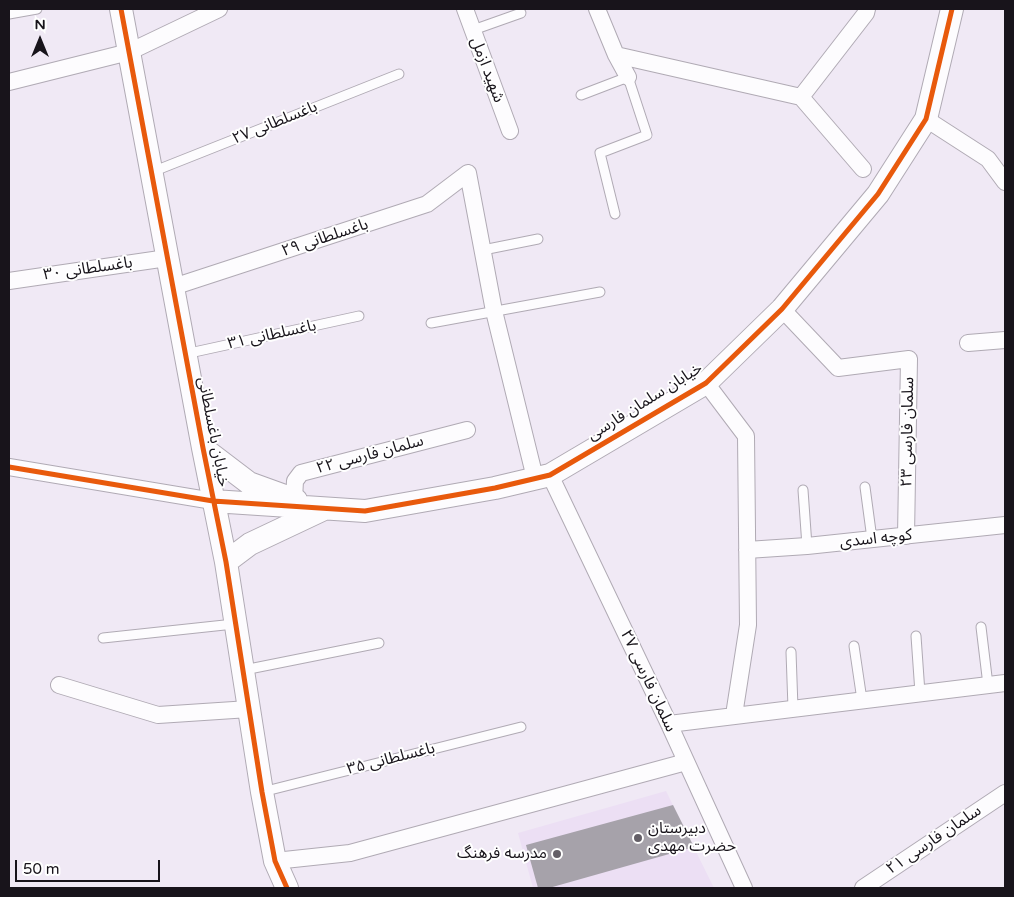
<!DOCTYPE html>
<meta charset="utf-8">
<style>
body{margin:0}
#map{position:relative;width:1014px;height:897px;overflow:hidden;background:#f0e9f5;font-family:"Varela Round",sans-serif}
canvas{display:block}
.frame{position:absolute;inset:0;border:10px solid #18141b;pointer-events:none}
.north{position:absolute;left:15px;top:15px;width:50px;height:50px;-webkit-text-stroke:4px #fff;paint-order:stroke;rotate:0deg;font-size:14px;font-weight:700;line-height:20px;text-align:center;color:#18141b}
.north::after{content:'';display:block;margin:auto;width:18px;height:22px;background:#18141b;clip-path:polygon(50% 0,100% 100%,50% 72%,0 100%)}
.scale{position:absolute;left:15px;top:860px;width:145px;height:22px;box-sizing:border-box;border:2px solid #18141b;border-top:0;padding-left:6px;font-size:15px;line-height:18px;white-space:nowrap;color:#18141b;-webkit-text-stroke:4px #fff;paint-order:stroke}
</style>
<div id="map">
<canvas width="1014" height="897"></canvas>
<div class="frame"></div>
<div class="north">N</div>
<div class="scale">50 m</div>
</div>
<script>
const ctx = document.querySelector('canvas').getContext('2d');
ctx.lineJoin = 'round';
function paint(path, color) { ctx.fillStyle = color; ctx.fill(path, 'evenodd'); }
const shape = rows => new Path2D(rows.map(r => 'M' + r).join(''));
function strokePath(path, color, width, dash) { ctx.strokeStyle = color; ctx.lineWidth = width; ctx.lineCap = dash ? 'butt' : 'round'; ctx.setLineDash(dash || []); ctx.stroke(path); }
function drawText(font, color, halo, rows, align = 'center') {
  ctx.font = font + ' "Varela Round","Noto Sans Arabic",sans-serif'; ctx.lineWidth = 4; ctx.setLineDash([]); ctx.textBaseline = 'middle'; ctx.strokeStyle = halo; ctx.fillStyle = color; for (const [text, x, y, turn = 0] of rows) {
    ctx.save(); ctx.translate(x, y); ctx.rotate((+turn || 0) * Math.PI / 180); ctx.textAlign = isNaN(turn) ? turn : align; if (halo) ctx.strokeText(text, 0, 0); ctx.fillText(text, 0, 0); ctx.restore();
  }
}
paint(shape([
 [666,791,714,888,533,888,518,833]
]), '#ecdff4');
paint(shape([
 [673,805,694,847,549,888,538,888,526,845]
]), '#a6a2aa');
const lane = shape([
 [9,14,37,9],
 [473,30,521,13],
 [581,95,628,77,647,135,600,153,615,214],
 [152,172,399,74],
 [483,250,538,239],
 [431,323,600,292],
 [185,354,359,316],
 [865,487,872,539],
 [803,490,807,546],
 [981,627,988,685],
 [916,636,920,693],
 [103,638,234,624],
 [854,646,862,700],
 [791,652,793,708],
 [244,670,379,643],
 [262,792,521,727]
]);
const street = shape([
 [465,9,510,131],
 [597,9,616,55,628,77],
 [616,55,801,97,863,169],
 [9,82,129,52,219,9],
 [801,97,866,13,867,9],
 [926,119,988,159,1005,182],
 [9,281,167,258],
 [173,287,427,204,468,173,494,311,535,478],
 [782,309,838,368,909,359,906,536],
 [968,343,1005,340],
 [706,383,746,436,748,625,734,715],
 [9,467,213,501],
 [550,475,669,724,744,888],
 [294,499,295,481,301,473,467,430],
 [747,550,807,546,1005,525],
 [59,685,158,715,249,709],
 [669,724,1005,683],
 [275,861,350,853,686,762],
 [863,888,1005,793]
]);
const secondary = shape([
 [121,9,203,448,226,562,262,792,275,861,287,888],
 [203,448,249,483,296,500],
 [213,501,365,511,495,488,550,475,706,383,782,309,878,194,926,119,952,9],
 [226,562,250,544,322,510]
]);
strokePath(lane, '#b0aab4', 11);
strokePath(street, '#b0aab4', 18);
strokePath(secondary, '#b0aab4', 24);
strokePath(lane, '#fdfcfe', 9);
strokePath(street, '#fdfcfe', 16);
strokePath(secondary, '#fdfcfe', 22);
strokePath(shape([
 [121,9,203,448,226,562,262,792,275,861,287,888],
 [9,467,213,501,365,511,495,488,550,475,706,383,782,309,878,194,926,119,952,9]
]), '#e8590c', 5);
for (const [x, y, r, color] of [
 [638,838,5,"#645f67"],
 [557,854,5,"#645f67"]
]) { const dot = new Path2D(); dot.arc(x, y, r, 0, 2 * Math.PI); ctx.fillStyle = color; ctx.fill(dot); strokePath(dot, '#fff', 2); }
drawText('16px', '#18141b', '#fff', [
 ["شهید ازمل",487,70,69],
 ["باغسلطانی ۲۷",275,123,-22],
 ["باغسلطانی ۲۹",325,238,-18],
 ["باغسلطانی ۳۰",88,269,-8],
 ["باغسلطانی ۳۱",272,335,-12],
 ["خیابان سلمان فارسی",645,402,-32],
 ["خیابان باغسلطانی",213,432,79],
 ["سلمان فارسی ۲۳",908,432,-89],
 ["سلمان فارسی ۲۲",370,455,-15],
 ["کوچه اسدی",876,539,-6],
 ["سلمان فارسی ۲۷",648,681,65],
 ["باغسلطانی ۳۵",391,759,-14],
 ["سلمان فارسی ۲۱",934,840,-34]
]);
drawText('16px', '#18141b', '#fff', [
 ["دبیرستان",648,829],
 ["حضرت مهدی",648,847],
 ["مدرسه فرهنگ",547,854,"right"]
], 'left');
</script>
